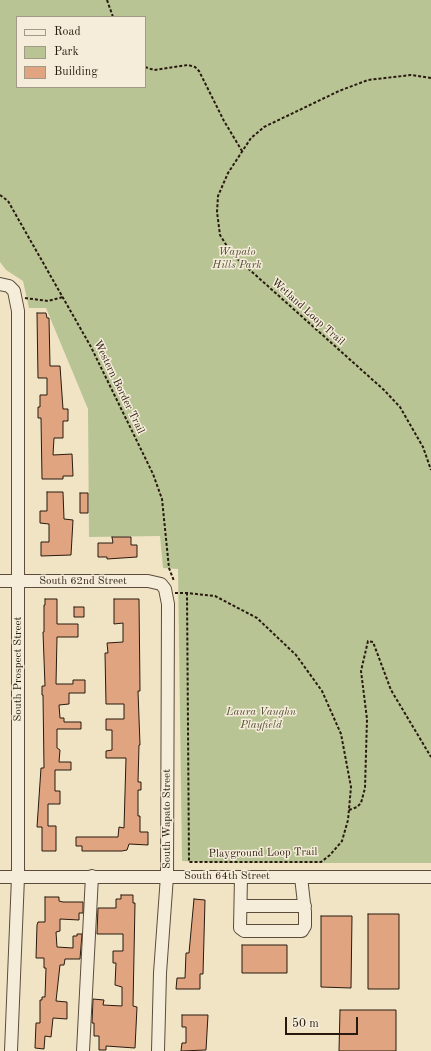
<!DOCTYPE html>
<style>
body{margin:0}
#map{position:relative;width:431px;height:1051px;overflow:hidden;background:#f0e4c5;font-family:"Old Standard TT",serif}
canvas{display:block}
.legend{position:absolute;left:16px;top:16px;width:130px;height:72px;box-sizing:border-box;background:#f5edd9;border:1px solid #a39988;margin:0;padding:5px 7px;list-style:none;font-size:12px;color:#291a0f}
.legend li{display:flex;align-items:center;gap:8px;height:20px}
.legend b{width:20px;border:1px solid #a39988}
.scale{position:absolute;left:285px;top:1017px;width:73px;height:18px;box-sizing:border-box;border:2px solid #291a0f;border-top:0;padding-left:5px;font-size:12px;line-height:14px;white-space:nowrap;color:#291a0f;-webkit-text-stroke:3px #f5edd9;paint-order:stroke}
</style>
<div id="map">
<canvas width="431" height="1051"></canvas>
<ul class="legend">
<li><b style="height:5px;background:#f5edd9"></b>Road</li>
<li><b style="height:11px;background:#b9c495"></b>Park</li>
<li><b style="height:11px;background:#e0a480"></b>Building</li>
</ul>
<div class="scale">50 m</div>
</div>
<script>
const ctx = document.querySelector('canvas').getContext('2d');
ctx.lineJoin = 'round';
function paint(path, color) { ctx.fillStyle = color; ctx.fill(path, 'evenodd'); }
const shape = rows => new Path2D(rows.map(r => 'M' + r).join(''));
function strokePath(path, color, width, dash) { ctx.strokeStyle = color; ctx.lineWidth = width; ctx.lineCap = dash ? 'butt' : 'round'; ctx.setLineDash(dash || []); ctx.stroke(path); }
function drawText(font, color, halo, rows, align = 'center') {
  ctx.font = font + ' "Old Standard TT",serif'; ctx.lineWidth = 3; ctx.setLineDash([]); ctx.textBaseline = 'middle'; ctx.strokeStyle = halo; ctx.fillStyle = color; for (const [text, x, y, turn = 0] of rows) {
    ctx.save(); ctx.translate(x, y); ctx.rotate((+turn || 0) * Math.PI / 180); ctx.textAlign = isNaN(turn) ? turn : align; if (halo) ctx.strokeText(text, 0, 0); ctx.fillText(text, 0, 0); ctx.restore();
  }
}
paint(shape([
 [0,0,431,0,431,863,222,863,182,861,178,569,163,568,160,536,89,537,88,409,46,308,29,308,23,281,6,270,0,262],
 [17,17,145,17,145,87,17,87]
]), '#b9c495');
const building = shape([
 [37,313,46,313,47,318,49,318,50,366,60,366,63,409,68,409,68,421,63,421,63,438,54,438,53,455,72,454,73,476,63,476,63,479,42,479,41,418,38,418,38,407,40,407,40,395,47,395,47,378,38,378,37,313],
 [47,492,63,492,64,519,73,520,71,555,41,556,41,542,49,542,49,524,40,523,40,511,47,511,47,492],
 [80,493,88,493,88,513,80,513,80,493],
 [112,537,131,537,131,545,137,545,137,557,107,559,107,557,98,557,98,543,113,543,112,537],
 [45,599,57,599,57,624,78,624,78,637,57,637,56,684,73,684,73,680,85,680,85,693,69,693,69,704,59,705,60,718,64,718,64,722,81,722,81,729,57,729,57,748,60,750,59,762,71,762,71,770,55,770,55,791,60,791,60,804,48,804,48,826,56,826,56,851,42,851,42,827,37,827,41,768,44,768,43,695,42,695,42,686,45,686,43,632,44,632,44,605,45,605,45,599],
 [114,599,139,599,140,691,138,691,140,745,139,745,138,782,141,782,141,790,138,790,138,816,140,816,140,832,148,832,148,845,129,844,127,850,122,851,82,851,82,846,76,846,76,837,118,837,119,827,124,828,126,758,106,758,106,751,112,750,112,730,106,730,106,719,124,719,124,704,106,704,105,653,108,653,107,643,123,642,123,623,114,624,114,599],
 [74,607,84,607,84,617,74,617,74,607],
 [121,895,133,895,133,903,135,903,133,1006,137,1007,135,1048,106,1046,106,1050,99,1050,99,1036,94,1036,94,1023,92,1023,93,999,104,1000,103,1005,122,1006,122,987,115,985,116,963,113,963,113,951,123,951,123,934,97,934,98,908,116,908,116,899,121,899,121,895],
 [45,897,59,897,59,901,63,902,83,902,83,913,79,913,79,920,60,919,60,931,56,932,57,947,73,948,73,936,77,936,77,934,82,934,80,959,65,959,64,965,60,965,56,1001,67,1002,67,1019,53,1018,51,1037,45,1036,44,1049,35,1048,36,1023,40,1023,40,1000,42,1000,42,997,45,997,46,968,44,968,44,958,36,958,37,925,38,922,45,922,45,897],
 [194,899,205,900,203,974,200,974,200,989,176,989,177,978,185,978,186,953,189,953,194,899],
 [368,914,399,914,399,989,368,989,368,914],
 [321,916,352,916,351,988,321,987,321,916],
 [242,945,287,945,287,973,242,973,242,945],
 [340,1010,396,1010,396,1051,339,1051,340,1010],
 [182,1015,208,1015,206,1050,181,1051,182,1043,186,1043,186,1027,182,1027,182,1015]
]);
paint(building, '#e0a480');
strokePath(building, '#291a0f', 1);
const minor = shape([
 [0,284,9,286,14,291,18,311,18,877,11,1051],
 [0,581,148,581,161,584,165,589,168,604,167,876,160,973,158,1051],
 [0,877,431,877],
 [241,877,240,928,244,931,302,931,305,926,305,912,301,877],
 [241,906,305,906],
 [83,1051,92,876]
]);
strokePath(minor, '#5b4c3c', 14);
strokePath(shape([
 [107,0,113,17],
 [145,67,154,70,188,65,195,67,199,71,224,121,242,151],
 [431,78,411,75,368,80,339,91,264,127,251,138,228,173,218,196,217,212,220,235,232,254,384,390,400,407,423,447,431,470],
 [0,195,8,201,91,347,153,474,162,499,169,568,174,581],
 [25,298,48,301,63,297],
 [175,593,187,593,215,596,257,618,296,655,322,691,341,734,351,787,348,820,342,841,330,855,321,862,189,862,187,593],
 [349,810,357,807,361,803,365,788,367,719,361,671,368,641,373,642,391,690,431,757]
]), '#291a0f', 2, [3, 2]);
strokePath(minor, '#f5edd9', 12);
drawText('italic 11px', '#544d37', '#f5edd9', [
 ["Wapato",237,252],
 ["Hills Park",237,265],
 ["Laura Vaughn",261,712],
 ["Playfield",261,725]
]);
drawText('11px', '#291a0f', '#f5edd9', [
 ["Wetland Loop Trail",308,312,42],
 ["Western Border Trail",119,387,64],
 ["South 62nd Street",83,581],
 ["South Prospect Street",18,669,-90],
 ["South Wapato Street",167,819,-90],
 ["Playground Loop Trail",263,853,-1],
 ["South 64th Street",227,876]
]);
</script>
